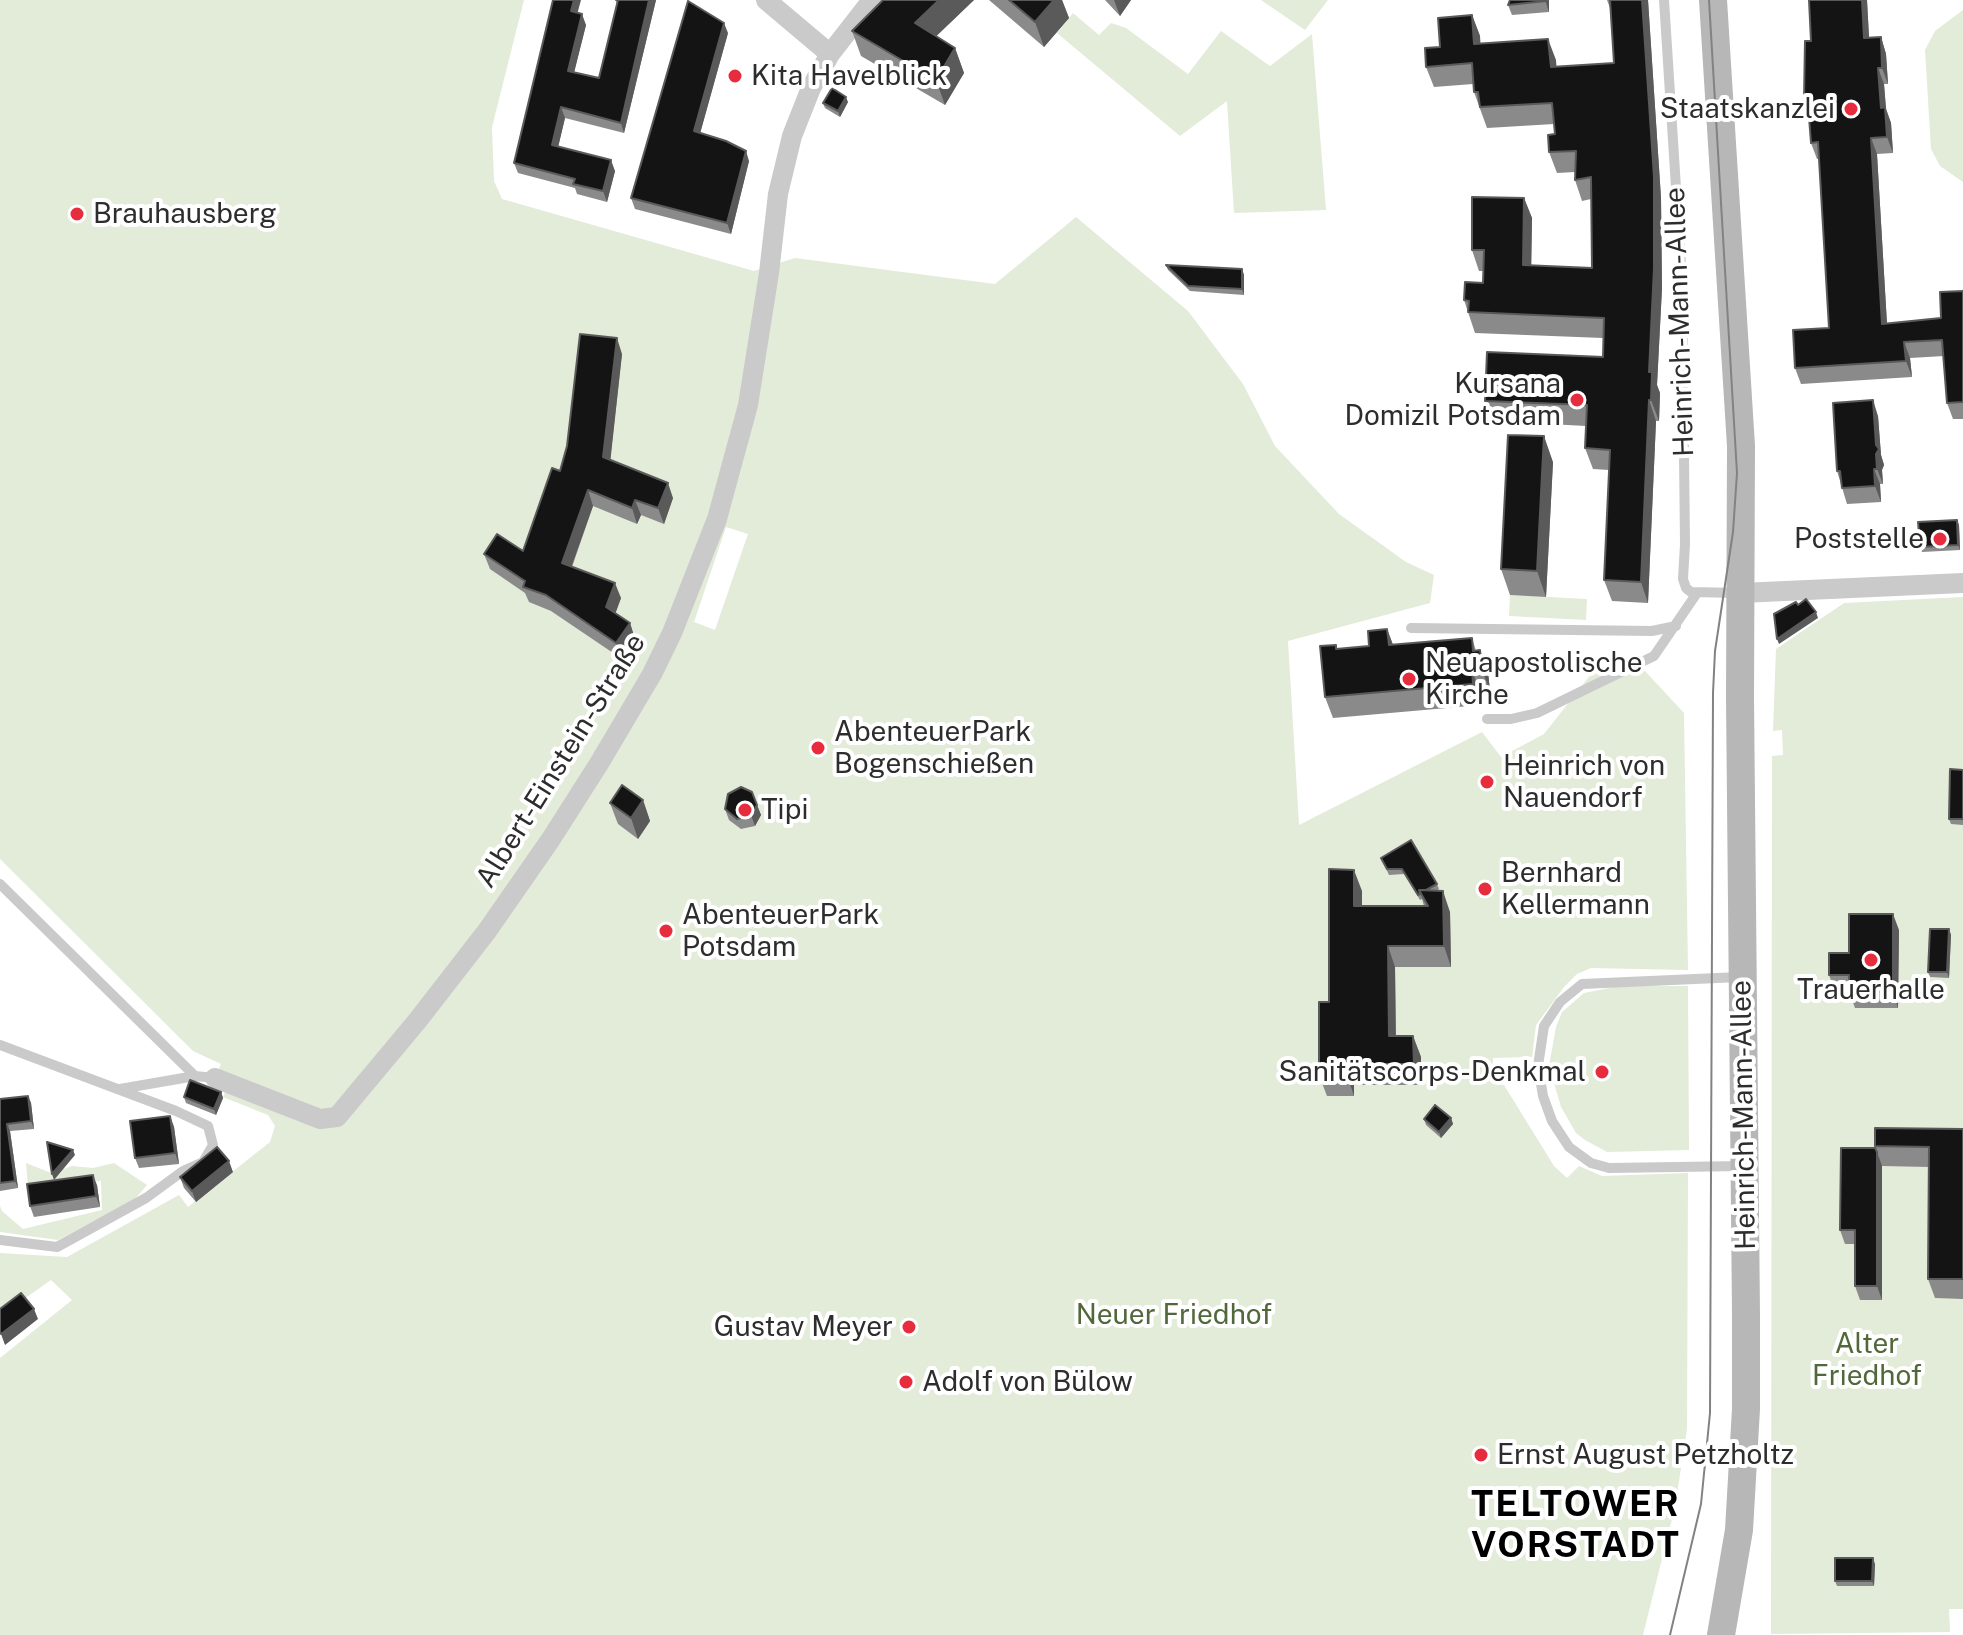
<!DOCTYPE html>
<meta charset="utf-8">
<style>
body{margin:0}
canvas{display:block;background:#fff}
</style>
<canvas width="1963" height="1635"></canvas>
<script>
const ctx = document.querySelector('canvas').getContext('2d');
ctx.lineJoin = 'round';
function paint(path, color) { ctx.fillStyle = color; ctx.fill(path, 'evenodd'); }
const shape = rows => new Path2D(rows.map(r => 'M' + r).join(''));
function strokePath(path, color, width, dash) { ctx.strokeStyle = color; ctx.lineWidth = width; ctx.lineCap = dash ? 'butt' : 'round'; ctx.setLineDash(dash || []); ctx.stroke(path); }
function drawText(font, color, halo, rows, align = 'center') {
  ctx.font = font + ' "Public Sans",sans-serif'; ctx.lineWidth = 8; ctx.setLineDash([]); ctx.textBaseline = 'middle'; ctx.strokeStyle = halo; ctx.fillStyle = color; for (const [text, x, y, turn = 0] of rows) {
    ctx.save(); ctx.translate(x, y); ctx.rotate((+turn || 0) * Math.PI / 180); ctx.textAlign = isNaN(turn) ? turn : align; if (halo) ctx.strokeText(text, 0, 0); ctx.fillText(text, 0, 0); ctx.restore();
  }
}
paint(shape([
 [0,0,524,0,492,127,494,181,502,199,754,271,795,258,995,284,1076,217,1188,311,1243,384,1275,446,1339,514,1406,562,1434,575,1430,603,1288,641,1299,825,1482,732,1501,757,1544,734,1592,673,1645,671,1684,713,1688,970,1591,968,1577,974,1564,987,1536,1025,1532,1057,1493,1058,1493,1082,1504,1085,1554,1166,1567,1178,1579,1166,1602,1176,1688,1173,1687,1429,1675,1507,1643,1635,0,1635,0,1358,72,1300,51,1280,0,1316,0,1253,67,1257,179,1195,188,1207,270,1142,275,1126,268,1115,223,1097,228,1085,214,1080,221,1064,193,1051,0,859],
 [726,527,748,534,715,630,694,622],
 [1261,0,1328,0,1305,30],
 [1963,10,1963,182,1940,166,1931,149,1925,50,1935,31],
 [1073,13,1099,35,1111,23,1126,28,1188,74,1221,31,1270,66,1312,34,1326,210,1234,213,1227,101,1180,136,1057,33],
 [1510,595,1587,599,1586,620,1509,616],
 [1963,597,1963,1609,1949,1609,1950,1632,1771,1634,1772,756,1783,755,1782,730,1773,731,1776,649,1844,603],
 [1619,986,1688,986,1689,1150,1607,1152,1585,1140,1576,1133,1561,1107,1549,1066,1556,1027,1562,1012,1584,993],
 [26,1163,51,1173,72,1166,93,1168,114,1163,147,1185,134,1200,58,1240,0,1232,0,1206,2,1211,23,1229,102,1210,101,1181,28,1186]
]), '#e3ebd9');
strokePath(shape([
 [1664,0,1682,281,1685,544,1683,579,1686,588,1691,592,1739,593],
 [1722,113,1796,109],
 [1411,628,1652,631,1676,626],
 [1487,719,1511,719,1537,713,1654,656,1697,593],
 [0,884,195,1076],
 [1740,977,1582,984,1560,1002,1544,1026,1538,1066,1543,1096,1552,1121,1569,1147,1591,1163,1609,1168,1743,1166],
 [0,1045,176,1111,208,1126,213,1145,203,1162,183,1171,146,1198,57,1247,0,1240],
 [120,1089,195,1076,215,1078]
]), '#cacaca', 10);
strokePath(shape([
 [766,0,830,54],
 [1741,593,1963,583],
 [215,1078,320,1119,337,1117,418,1020,487,931,551,839,600,762,652,674,672,633,717,519,748,405,769,273,778,194,792,136,811,88,830,54,872,0]
]), '#cacaca', 20);
strokePath(shape([
 [1713,0,1741,446,1740,698,1746,1315,1746,1409,1739,1530,1721,1635]
]), '#b7b7b7', 28);
strokePath(shape([
 [1670,1635,1701,1504,1710,1413,1713,693,1715,651,1733,532,1737,473,1709,0]
]), '#828282', 2);
paint(shape([
 [616,0,656,0,624,133,565,118,558,147,615,171,607,202,577,194,575,188,518,173,514,163,577,13,586,25,574,72,599,78,617,4],
 [883,0,974,0,936,36,955,48,964,73,945,105,861,56,852,31],
 [989,0,1062,0,1069,18,1044,47],
 [1105,0,1131,0,1120,16],
 [1549,0,1549,12,1512,15,1508,5],
 [1607,0,1648,0,1661,198,1662,288,1657,385,1660,393,1659,421,1656,421,1648,603,1612,601,1604,580,1609,470,1593,469,1585,448,1586,426,1493,421,1485,401,1603,357,1603,338,1475,333,1464,300,1483,283,1484,271,1479,271,1472,250,1524,198,1532,218,1531,265,1592,268,1591,199,1582,201,1575,180,1575,172,1557,173,1549,152,1555,134,1554,124,1487,128,1474,92,1473,84,1434,87,1426,67,1440,47,1472,15,1480,36,1480,44,1556,60,1556,67,1614,63,1610,8],
 [1809,0,1867,0,1869,38,1881,37,1886,54,1888,84,1884,84,1886,109,1891,123,1893,153,1877,154,1887,324,1941,318,1963,291,1963,419,1953,419,1947,403,1944,356,1910,358,1912,377,1801,384,1795,368,1829,328,1819,159,1817,159,1811,143,1809,113,1804,99,1811,41],
 [728,33,700,133,749,161,731,234,635,209,631,198],
 [848,102,840,117,825,108,823,103],
 [1166,265,1242,269,1244,275,1244,295,1190,291,1168,270],
 [622,354,610,460,673,498,664,524,641,515,637,524,593,506,572,567,621,598,615,613,630,623,635,639,622,659,551,611,529,602,525,593,490,569,484,554,523,551,560,471],
 [1878,416,1881,455,1884,465,1882,470,1883,484,1880,484,1881,502,1847,504,1837,471],
 [1553,462,1546,597,1510,595,1501,569],
 [1957,520,1959,525,1960,550,1922,552,1920,547],
 [1387,629,1393,645,1472,638,1476,651,1480,650,1488,672,1490,691,1480,692,1481,705,1333,718,1325,697,1338,649,1369,646],
 [1963,770,1963,825,1951,824,1949,819],
 [752,792,761,815,755,826,741,829,729,820,725,809],
 [643,800,650,821,638,839,618,824,610,803],
 [1381,858,1437,884,1439,889,1436,891,1450,912,1451,967,1395,967,1396,1036,1413,1036,1421,1057,1421,1085,1354,1085,1354,1096,1327,1096,1319,1075,1329,1002,1362,891,1362,906,1424,906,1422,899,1420,900,1404,874,1389,875],
 [1949,929,1951,935,1949,978,1930,977,1928,972],
 [1899,930,1898,1008,1855,1008,1849,991,1835,991,1829,975,1849,953],
 [221,1092,223,1098,216,1115,186,1103,184,1097],
 [28,1096,31,1103,34,1129,10,1131,18,1188,0,1191,0,1099],
 [170,1116,174,1127,179,1164,139,1168,135,1158],
 [1451,1118,1453,1124,1441,1138,1426,1125,1424,1119],
 [1963,1129,1963,1299,1935,1298,1928,1279,1929,1167,1882,1166,1882,1300,1860,1300,1855,1286,1855,1244,1845,1244,1840,1230,1875,1146],
 [233,1172,196,1202,184,1188,180,1177],
 [97,1185,100,1207,34,1217,30,1206],
 [1875,1564,1874,1586,1837,1586,1835,1581]
]), '#8a8a8a');
paint(shape([
 [574,0,581,0,575,22,571,11],
 [649,0,656,0,624,133,621,123],
 [939,0,974,0,924,48,915,23],
 [1054,0,1062,0,1069,18,1044,47,1035,22],
 [1114,0,1131,0,1120,16],
 [1545,0,1549,0,1549,12],
 [1642,0,1648,0,1661,198,1662,288,1657,385,1660,393,1659,421,1651,400,1649,372],
 [1862,0,1867,0,1870,55,1864,38],
 [582,14,586,25,572,81,568,71],
 [1472,15,1480,36,1482,65,1474,44],
 [724,23,728,33,698,141,694,131],
 [1881,37,1886,54,1888,84,1882,68],
 [1548,39,1556,60,1558,88,1551,67],
 [955,48,964,73,945,105,936,80],
 [1878,68,1884,84,1886,109,1891,123,1893,153,1887,137,1881,108],
 [846,97,848,102,840,117,838,111],
 [561,107,565,118,556,156,552,145],
 [1871,138,1877,154,1888,341,1882,324],
 [746,151,749,161,731,234,727,223],
 [611,160,615,171,607,202,603,191],
 [1524,198,1532,218,1531,286,1523,265],
 [1242,269,1244,275,1244,295,1242,289],
 [617,338,622,354,609,473,603,457],
 [1904,342,1910,358,1912,377,1906,361],
 [1649,400,1656,421,1648,603,1641,582],
 [1873,400,1878,416,1881,455,1884,465,1882,470,1883,484,1877,469],
 [1544,436,1553,462,1546,597,1537,571],
 [1874,469,1880,484,1881,502,1875,486],
 [668,483,673,498,664,524,658,508],
 [588,490,593,506,567,579,562,563],
 [635,500,641,515,637,524,632,508],
 [1957,520,1959,525,1960,550,1958,545],
 [615,583,621,598,612,623,606,607],
 [1816,612,1818,618,1779,644,1777,639],
 [630,623,635,639,622,659,616,643],
 [1387,629,1395,650,1389,645],
 [1480,650,1488,672,1490,691,1482,670],
 [1472,671,1480,692,1481,705,1473,684],
 [643,800,650,821,638,839,631,818],
 [757,805,761,815,755,826,751,815],
 [1354,870,1362,891,1362,927,1354,906],
 [1443,891,1450,912,1451,967,1444,946],
 [1893,914,1899,930,1898,1008,1893,992],
 [1949,929,1951,935,1949,978,1947,972],
 [1388,946,1395,967,1396,1057,1389,1036],
 [1413,1036,1421,1057,1421,1085,1414,1064],
 [1346,1064,1354,1085,1354,1096,1347,1075],
 [221,1092,223,1098,216,1115,214,1109],
 [28,1096,31,1103,34,1129,31,1121],
 [170,1116,174,1127,179,1164,175,1153],
 [1451,1118,1453,1124,1441,1138,1439,1132],
 [7,1124,10,1131,18,1188,15,1181],
 [73,1150,75,1155,54,1180,52,1174],
 [1877,1152,1882,1166,1882,1300,1877,1286],
 [229,1161,233,1172,196,1202,192,1191],
 [93,1175,97,1185,100,1207,96,1196],
 [34,1309,38,1319,5,1345,1,1334],
 [1873,1558,1875,1564,1874,1586,1872,1581]
]), '#5a5a5a');
const building = shape([
 [553,0,574,0,571,11,582,14,568,71,599,78,618,0,616,0,649,0,621,123,561,107,552,145,611,160,603,191,573,184,575,179,514,163,553,0],
 [883,0,939,0,915,23,955,48,936,80,852,31,883,0],
 [1009,0,1054,0,1035,22,1009,0],
 [1510,0,1545,0,1546,1,1508,5,1510,0],
 [1610,0,1642,0,1654,177,1654,268,1649,372,1652,372,1651,400,1649,400,1641,582,1604,580,1610,450,1585,448,1587,405,1485,401,1487,352,1603,357,1604,318,1468,312,1469,301,1464,300,1465,282,1483,283,1484,250,1472,250,1472,197,1524,198,1523,265,1592,268,1591,177,1575,180,1576,151,1549,152,1548,135,1555,134,1552,103,1480,107,1478,92,1474,92,1472,63,1426,67,1425,48,1440,47,1438,18,1472,15,1474,44,1548,39,1551,67,1614,63,1610,0],
 [1809,0,1862,0,1864,38,1881,37,1882,68,1878,68,1881,108,1885,107,1887,137,1871,138,1882,324,1941,318,1940,292,1963,291,1963,402,1947,403,1942,340,1904,342,1906,361,1795,368,1793,330,1829,328,1818,142,1811,143,1808,104,1804,99,1805,41,1811,41,1809,0],
 [688,1,724,23,694,131,726,141,746,151,727,223,631,198,688,1],
 [832,88,846,97,838,111,823,103,832,88],
 [1166,265,1242,269,1242,289,1188,286,1166,265],
 [580,334,617,338,603,457,668,483,658,508,635,500,632,508,588,490,562,563,615,583,606,607,630,623,616,643,546,595,523,587,525,581,484,554,497,534,523,551,552,468,560,471,567,446,580,334],
 [1873,400,1876,445,1879,449,1876,454,1877,469,1874,469,1875,486,1842,488,1840,471,1837,471,1833,403,1873,400],
 [1508,435,1544,436,1537,571,1501,569,1508,435],
 [1957,520,1958,545,1920,547,1918,522,1957,520],
 [1806,599,1816,612,1777,639,1774,614,1796,602,1798,605,1806,599],
 [1387,629,1389,645,1472,638,1473,651,1480,650,1482,670,1472,671,1473,684,1325,697,1320,646,1336,645,1336,649,1369,646,1368,631,1387,629],
 [1950,769,1963,770,1963,819,1949,819,1950,769],
 [622,785,643,800,631,818,610,803,622,785],
 [741,787,752,792,757,805,751,815,737,819,725,809,728,794,741,787],
 [1411,840,1437,884,1426,890,1419,890,1420,894,1418,895,1402,869,1387,869,1381,858,1411,840],
 [1329,869,1354,870,1354,906,1428,906,1419,890,1443,891,1444,946,1388,946,1389,1036,1413,1036,1414,1064,1346,1064,1347,1075,1319,1075,1319,1002,1329,1002,1329,869],
 [1849,914,1893,914,1893,992,1849,992,1849,975,1829,975,1829,953,1849,953,1849,914],
 [1930,929,1949,929,1947,972,1928,972,1930,929],
 [190,1080,221,1092,214,1109,184,1097,190,1080],
 [28,1096,31,1121,7,1124,15,1181,0,1183,0,1099,28,1096],
 [1435,1105,1451,1118,1439,1132,1424,1119,1435,1105],
 [170,1116,175,1153,135,1158,130,1121,170,1116],
 [1875,1128,1963,1129,1963,1279,1928,1279,1929,1147,1875,1146,1875,1128],
 [47,1142,73,1150,52,1174,47,1142],
 [217,1147,229,1161,192,1191,180,1177,217,1147],
 [1841,1148,1875,1148,1877,1152,1877,1286,1855,1286,1855,1230,1840,1230,1841,1148],
 [93,1175,96,1196,30,1206,27,1184,93,1175],
 [21,1293,34,1309,1,1334,0,1332,0,1309,21,1293],
 [1835,1558,1873,1558,1872,1581,1835,1581,1835,1558]
]);
paint(building, '#141414');
strokePath(building, '#5a5a5a', 2);
for (const [x, y, r, color] of [
 [735,76,8,"#e62c3d"],
 [1851,109,8,"#e62c3d"],
 [77,214,8,"#e62c3d"],
 [1577,400,8,"#e62c3d"],
 [1940,539,8,"#e62c3d"],
 [1409,679,8,"#e62c3d"],
 [818,748,8,"#e62c3d"],
 [1487,782,8,"#e62c3d"],
 [745,810,8,"#e62c3d"],
 [1485,889,8,"#e62c3d"],
 [666,931,8,"#e62c3d"],
 [1871,960,8,"#e62c3d"],
 [1602,1072,8,"#e62c3d"],
 [909,1327,8,"#e62c3d"],
 [906,1382,8,"#e62c3d"],
 [1481,1455,8,"#e62c3d"]
]) { const dot = new Path2D(); dot.arc(x, y, r, 0, 2 * Math.PI); ctx.fillStyle = color; ctx.fill(dot); strokePath(dot, '#fff', 3); }
drawText('28px', '#2d2d2d', '#fff', [
 ["Kita Havelblick",751,76],
 ["Staatskanzlei",1835,109,"right"],
 ["Brauhausberg",93,214],
 ["Kursana",1561,384,"right"],
 ["Domizil Potsdam",1561,416,"right"],
 ["Poststelle",1924,539,"right"],
 ["Neuapostolische",1425,663],
 ["Kirche",1425,695],
 ["AbenteuerPark",834,732],
 ["Bogenschießen",834,764],
 ["Heinrich von",1503,766],
 ["Nauendorf",1503,798],
 ["Tipi",761,810],
 ["Bernhard",1501,873],
 ["Kellermann",1501,905],
 ["AbenteuerPark",682,915],
 ["Potsdam",682,947],
 ["Trauerhalle",1871,990,"center"],
 ["Sanitätscorps-Denkmal",1586,1072,"right"],
 ["Gustav Meyer",893,1327,"right"],
 ["Adolf von Bülow",922,1382],
 ["Ernst August Petzholtz",1497,1455]
], 'left');
drawText('28px', '#2d2d2d', '#fff', [
 ["Heinrich-Mann-Allee",1680,322,-92],
 ["Albert-Einstein-Straße",561,761,-58],
 ["Heinrich-Mann-Allee",1744,1115,-91]
]);
drawText('28px', '#50683a', '#fff', [
 ["Neuer Friedhof",1174,1315],
 ["Alter",1867,1344],
 ["Friedhof",1867,1376]
]);
ctx.letterSpacing = '2px';
drawText('bold 36px', '#000', '#fff', [
 ["TELTOWER",1576,1505],
 ["VORSTADT",1576,1546]
]);
ctx.letterSpacing = '0px';
</script>
